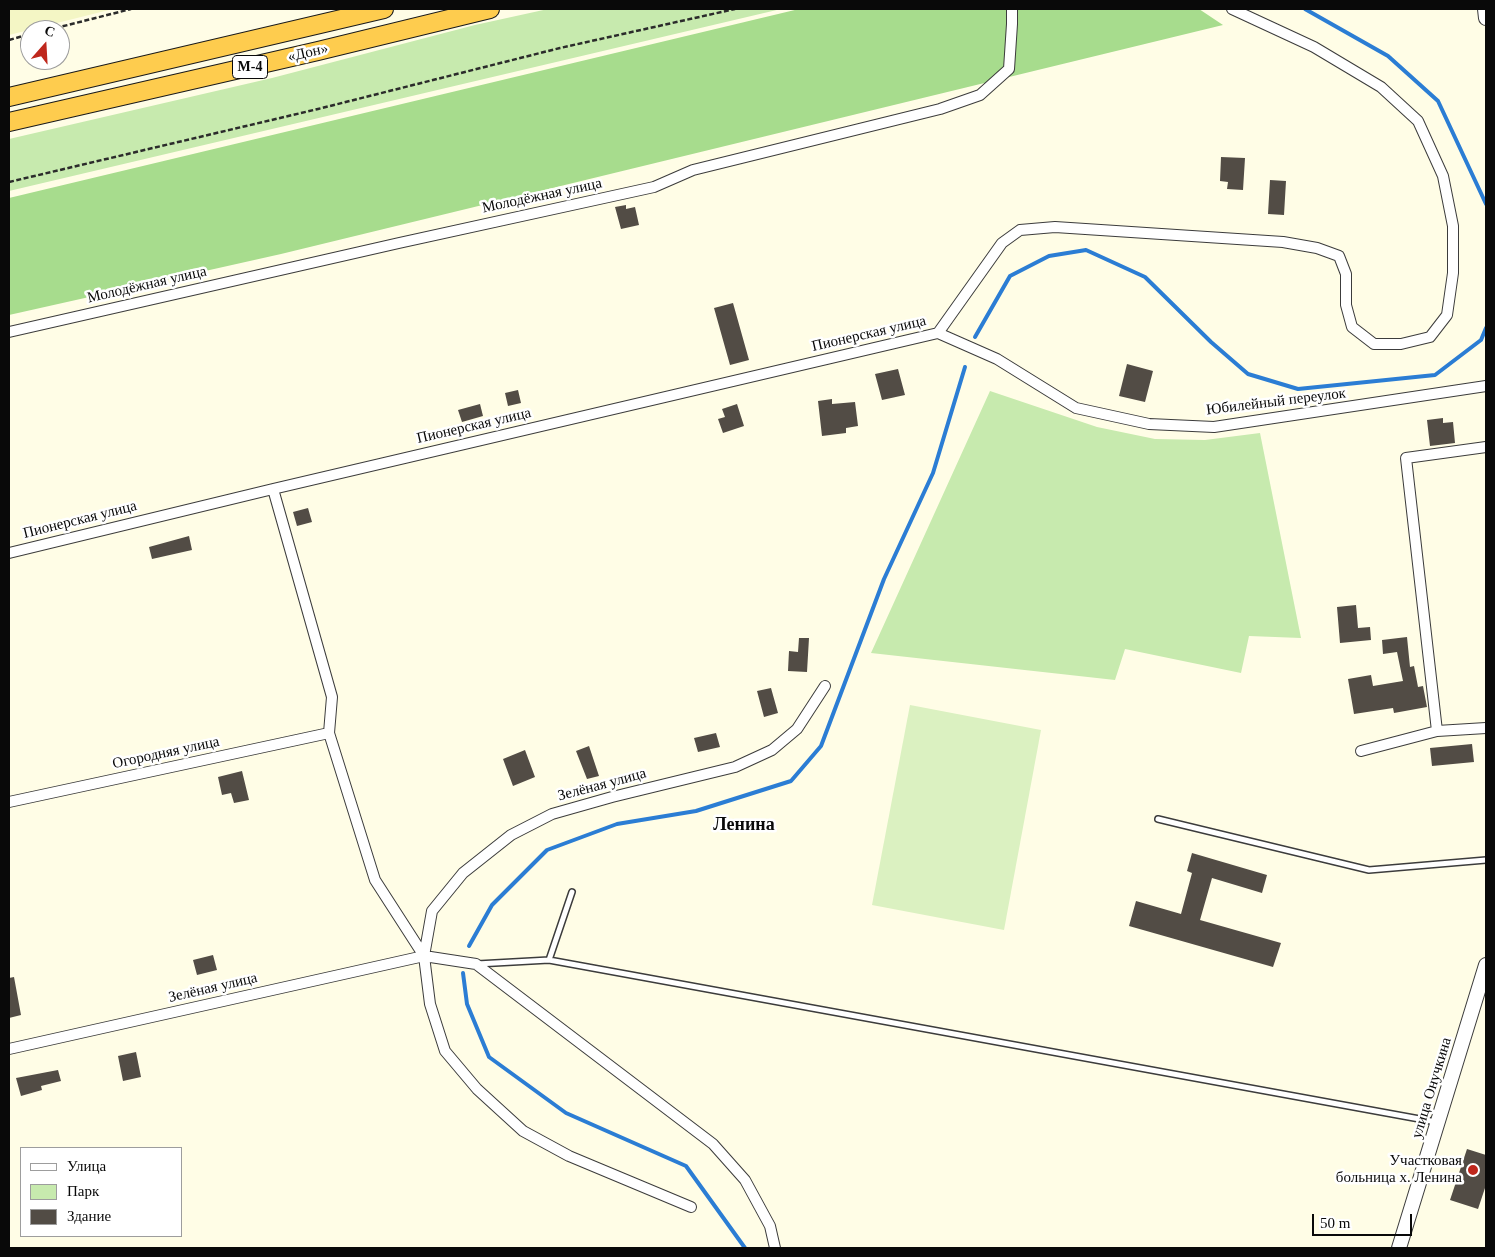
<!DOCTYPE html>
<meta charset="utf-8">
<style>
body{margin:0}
#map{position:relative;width:1495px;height:1257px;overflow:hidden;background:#fffde6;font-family:"Times New Roman",serif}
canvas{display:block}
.frame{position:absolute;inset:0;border:10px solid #090909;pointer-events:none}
.legend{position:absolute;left:20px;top:1147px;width:162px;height:90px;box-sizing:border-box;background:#fff;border:1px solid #9d9d9d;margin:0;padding:6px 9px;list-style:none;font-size:15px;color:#090909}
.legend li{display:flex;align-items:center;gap:10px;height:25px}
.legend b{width:25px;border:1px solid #9d9d9d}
.north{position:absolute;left:20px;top:20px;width:50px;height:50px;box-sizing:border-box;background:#fff;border:1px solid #9d9d9d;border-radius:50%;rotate:19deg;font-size:14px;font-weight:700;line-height:20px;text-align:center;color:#090909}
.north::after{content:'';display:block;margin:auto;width:18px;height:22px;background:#bf271c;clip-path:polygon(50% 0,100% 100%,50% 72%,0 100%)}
.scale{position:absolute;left:1312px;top:1214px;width:100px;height:22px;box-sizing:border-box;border:2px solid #090909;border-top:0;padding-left:6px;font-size:15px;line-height:18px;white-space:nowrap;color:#090909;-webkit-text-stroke:4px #fff;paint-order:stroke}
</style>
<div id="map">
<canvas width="1495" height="1257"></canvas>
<div class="frame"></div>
<ul class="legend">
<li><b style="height:6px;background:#fff"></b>Улица</li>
<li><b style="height:14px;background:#c7eaae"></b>Парк</li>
<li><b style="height:14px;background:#524c45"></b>Здание</li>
</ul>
<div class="north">С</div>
<div class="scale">50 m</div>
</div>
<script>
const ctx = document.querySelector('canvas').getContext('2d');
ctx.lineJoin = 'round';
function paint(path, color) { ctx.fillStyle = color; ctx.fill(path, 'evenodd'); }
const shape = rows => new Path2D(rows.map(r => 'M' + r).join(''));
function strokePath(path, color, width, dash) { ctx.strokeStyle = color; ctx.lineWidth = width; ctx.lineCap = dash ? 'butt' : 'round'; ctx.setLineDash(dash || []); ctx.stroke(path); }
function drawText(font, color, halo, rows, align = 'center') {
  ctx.font = font + ' "Times New Roman",serif'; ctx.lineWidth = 5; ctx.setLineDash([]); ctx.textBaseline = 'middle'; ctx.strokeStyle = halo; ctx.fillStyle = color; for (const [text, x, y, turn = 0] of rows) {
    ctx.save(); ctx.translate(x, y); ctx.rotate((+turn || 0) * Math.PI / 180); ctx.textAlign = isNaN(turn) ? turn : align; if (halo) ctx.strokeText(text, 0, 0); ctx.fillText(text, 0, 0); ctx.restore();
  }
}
paint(shape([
 [9,9,113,9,9,35]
]), '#f4f6c5');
paint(shape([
 [548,9,781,9,9,191,9,139,272,78,475,25],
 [990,391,1097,427,1155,439,1205,440,1260,433,1301,638,1249,636,1241,673,1125,649,1115,680,871,653]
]), '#c7eaae');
paint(shape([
 [799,9,1199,9,1223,25,281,254,9,315,9,198]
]), '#a7dc8d');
paint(shape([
 [910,705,1041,730,1004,930,872,905]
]), '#dbf1c1');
strokePath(shape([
 [1305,9,1388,56,1438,101,1486,204],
 [975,337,1010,276,1049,256,1086,250,1145,277,1211,342,1248,374,1298,389,1435,375,1481,340,1486,328],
 [469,946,492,905,547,850,617,824,696,811,791,781,821,746,884,579,933,473,965,367],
 [463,973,467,1004,489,1057,566,1113,686,1166,745,1248]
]), '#2b7dd4', 4);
paint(shape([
 [1221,157,1245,158,1243,190,1227,189,1228,182,1220,181],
 [1270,180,1286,181,1284,215,1268,214],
 [626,205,626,209,635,207,639,225,621,229,615,207],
 [733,303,749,360,730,365,714,308],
 [1127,364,1153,371,1145,402,1119,396],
 [898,369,905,395,882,400,875,374],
 [518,390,521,403,508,406,505,393],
 [832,399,832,404,855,402,858,426,846,428,846,433,822,436,818,401],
 [480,404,483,416,462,422,458,410],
 [737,404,744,426,723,433,718,419,725,417,722,409],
 [1443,418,1443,423,1453,422,1455,443,1430,446,1427,420],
 [308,508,312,522,297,526,293,512],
 [189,536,192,550,152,559,149,547],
 [1356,605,1358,628,1370,627,1371,640,1340,643,1337,607],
 [1407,637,1410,667,1414,666,1418,687,1423,686,1427,707,1394,713,1393,708,1354,714,1348,679,1371,675,1373,686,1403,681,1397,652,1383,654,1382,640],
 [799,638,809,638,807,672,788,671,789,651,798,652],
 [771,688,778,713,764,717,757,691],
 [716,733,720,747,698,752,694,738],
 [1472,744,1474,762,1432,766,1430,748],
 [589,746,599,776,587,779,576,751],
 [525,750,535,777,513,786,503,759],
 [242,771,249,800,234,803,231,793,222,795,218,777],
 [1192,853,1267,875,1262,893,1212,878,1200,920,1281,943,1273,967,1129,926,1136,901,1181,914,1192,873,1187,871],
 [213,955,217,970,197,975,193,960],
 [14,977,21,1015,9,1018,9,978],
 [136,1052,141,1077,123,1081,118,1056],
 [58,1070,61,1081,41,1086,42,1090,21,1096,16,1078],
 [1467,1149,1486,1155,1486,1185,1478,1209,1450,1200]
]), '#524c45');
const service = shape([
 [1158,819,1369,870,1486,860],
 [549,960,572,892],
 [477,964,549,960,1436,1122]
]);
const minor = shape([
 [9,332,399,243,654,187,693,170,940,109,980,95,1009,69,1012,24,1012,9],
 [938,333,997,359,1076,408,1149,424,1214,427,1486,386],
 [273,489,332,697,329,733,375,880,424,956],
 [9,553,273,489,938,333,1002,243,1020,230,1055,227,1283,242,1317,248,1339,256,1346,274,1346,305,1352,327,1374,344,1401,344,1430,337,1447,315,1453,273,1453,226,1443,176,1418,121,1381,87,1314,47,1232,9],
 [1437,731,1406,458,1486,447],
 [1361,751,1437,731,1486,728],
 [9,802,329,733],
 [9,1049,424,956,476,964,713,1144,745,1180,770,1226,775,1248],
 [691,1207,569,1156,523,1131,477,1089,445,1051,430,1004,424,956,432,911,463,873,511,835,552,814,612,797,735,767,772,750,797,729,825,686]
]);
const tertiary = shape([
 [1485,9,1486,18],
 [1399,1248,1486,965]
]);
const trunk = shape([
 [9,97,384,9],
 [9,122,318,51,490,9]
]);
strokePath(service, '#3c3c3c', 8);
strokePath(minor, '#3c3c3c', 12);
strokePath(tertiary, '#3c3c3c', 16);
strokePath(trunk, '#1a1a1a', 20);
strokePath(shape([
 [48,30,131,9],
 [9,40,30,34],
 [9,182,318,109,560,48,735,9]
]), '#2b2b2b', 2.5, [5, 2.5]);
strokePath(service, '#fff', 5);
strokePath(minor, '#fff', 10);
strokePath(tertiary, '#fff', 14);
strokePath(trunk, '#fecc4e', 18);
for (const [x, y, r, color] of [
 [1473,1170,6,"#bf271c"]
]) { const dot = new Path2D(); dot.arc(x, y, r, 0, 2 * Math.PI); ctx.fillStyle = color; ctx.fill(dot); strokePath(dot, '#fff', 2); }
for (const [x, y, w] of [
 [250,67,35]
]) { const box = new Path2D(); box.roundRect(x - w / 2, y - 11.5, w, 23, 4); ctx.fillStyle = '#fff'; ctx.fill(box); strokePath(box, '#090909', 1); }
drawText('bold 14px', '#090909', null, [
 ["М-4",250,67]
]);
drawText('15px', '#090909', '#fff', [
 ["«Дон»",308,53,-13],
 ["Молодёжная улица",542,196,-12],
 ["Молодёжная улица",147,285,-13],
 ["Пионерская улица",869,334,-13],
 ["Юбилейный переулок",1276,402,-7],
 ["Пионерская улица",474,426,-13],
 ["Пионерская улица",80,520,-14],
 ["Огородняя улица",166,753,-12],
 ["Зелёная улица",602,785,-15],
 ["Зелёная улица",213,988,-13],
 ["улица Онучкина",1432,1088,-73]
]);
drawText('15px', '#090909', '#fff', [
 ["Участковая",1462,1161],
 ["больница х. Ленина",1462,1178]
], 'right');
drawText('bold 18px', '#090909', '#fff', [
 ["Ленина",744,825]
]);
</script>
